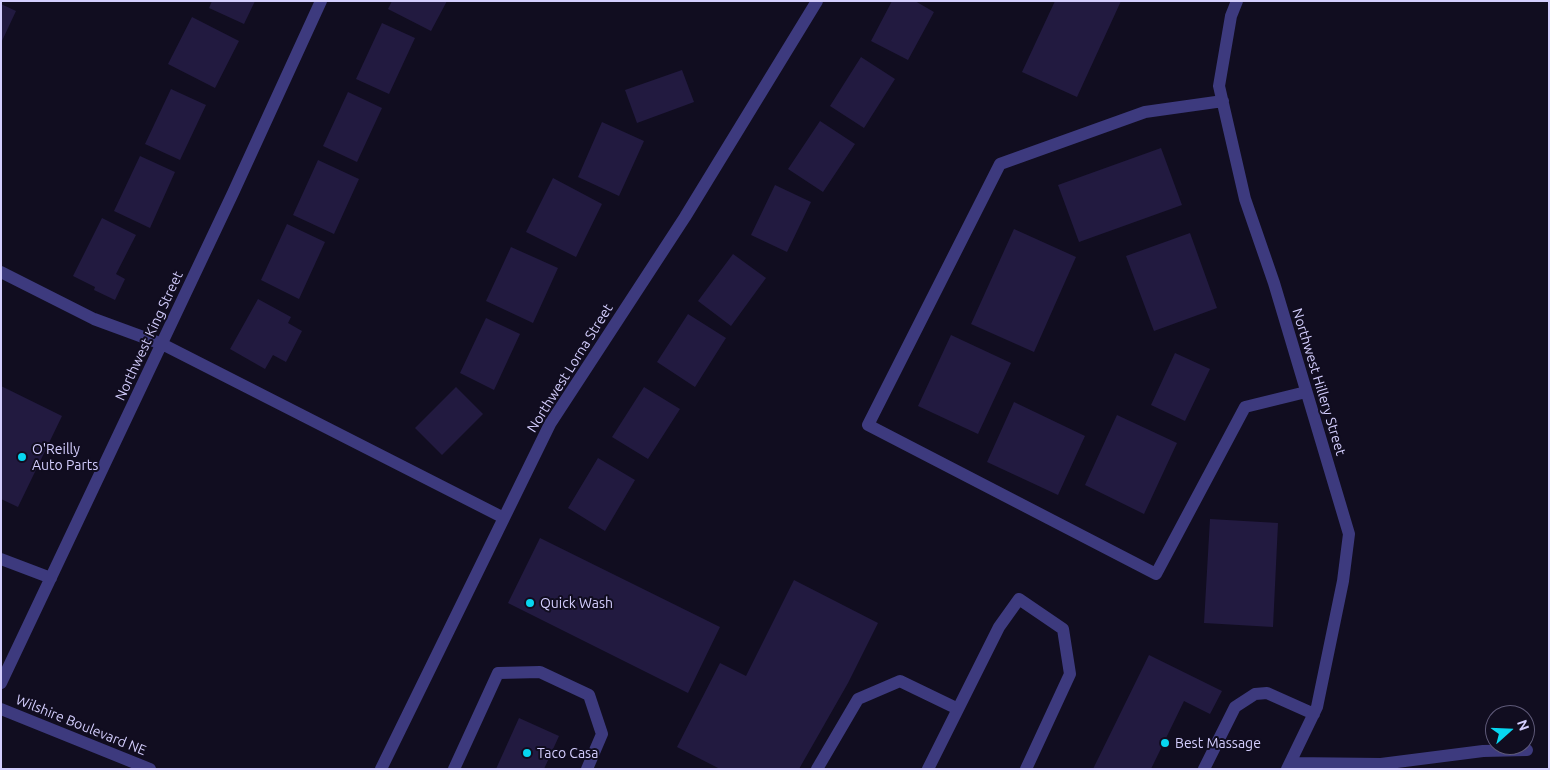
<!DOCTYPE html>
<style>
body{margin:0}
#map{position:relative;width:1550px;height:770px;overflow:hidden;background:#110d20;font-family:Ubuntu,sans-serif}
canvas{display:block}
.frame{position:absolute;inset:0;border:2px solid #d4cefe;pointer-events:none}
.north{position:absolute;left:1485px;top:705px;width:50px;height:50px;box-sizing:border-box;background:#110d20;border:1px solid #5f5a79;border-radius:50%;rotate:70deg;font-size:14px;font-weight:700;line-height:20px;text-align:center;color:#d4cefe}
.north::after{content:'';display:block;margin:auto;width:18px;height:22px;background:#07d6f0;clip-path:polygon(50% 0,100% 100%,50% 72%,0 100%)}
</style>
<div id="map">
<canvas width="1550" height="770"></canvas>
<div class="frame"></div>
<div class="north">N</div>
</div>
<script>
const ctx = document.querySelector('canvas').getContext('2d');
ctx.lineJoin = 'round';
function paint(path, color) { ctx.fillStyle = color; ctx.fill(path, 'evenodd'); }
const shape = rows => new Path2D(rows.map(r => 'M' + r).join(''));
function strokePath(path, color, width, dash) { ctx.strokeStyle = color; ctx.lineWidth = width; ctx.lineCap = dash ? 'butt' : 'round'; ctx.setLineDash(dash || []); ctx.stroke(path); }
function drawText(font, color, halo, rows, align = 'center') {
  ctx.font = font + ' Ubuntu,sans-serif'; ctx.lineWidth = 4; ctx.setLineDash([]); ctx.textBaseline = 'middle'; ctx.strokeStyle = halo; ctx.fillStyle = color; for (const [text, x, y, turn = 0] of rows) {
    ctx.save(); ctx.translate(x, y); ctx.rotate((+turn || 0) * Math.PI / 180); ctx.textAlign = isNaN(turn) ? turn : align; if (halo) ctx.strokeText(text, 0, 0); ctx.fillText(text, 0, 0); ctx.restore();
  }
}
paint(shape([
 [212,1,255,1,244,24,209,8],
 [392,1,447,1,431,31,388,9],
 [892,1,915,1,934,12,908,60,871,41],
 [1055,1,1121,1,1077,97,1022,72],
 [1,4,16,11,1,43],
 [192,17,239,41,215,88,168,64],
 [382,23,415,38,389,94,356,79],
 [861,57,895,79,864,128,830,106],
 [682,70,694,102,637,123,625,90],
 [171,89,206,105,180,160,145,144],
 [348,92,382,108,357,162,323,146],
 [820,121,855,144,823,192,788,169],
 [602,122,644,141,619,196,578,177],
 [1161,148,1182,205,1079,242,1058,185],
 [140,156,175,172,150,228,114,211],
 [318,160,359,179,334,234,293,215],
 [553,178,602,204,576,257,526,232],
 [775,185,811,202,787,252,751,235],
 [102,218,136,235,116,274,125,279,115,300,94,290,95,287,73,276],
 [287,224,325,242,299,299,261,280],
 [1014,229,1076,257,1034,352,971,324],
 [1190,233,1217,308,1154,331,1126,256],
 [511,247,558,268,533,323,486,301],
 [733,254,766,278,731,326,698,301],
 [258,299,291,317,288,323,302,331,286,362,273,355,265,369,230,349],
 [688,314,726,338,695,387,657,362],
 [486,318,520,334,494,390,460,373],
 [951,335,1011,363,978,434,918,406],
 [1175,353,1210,369,1185,421,1151,405],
 [1,386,62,416,18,507,1,499],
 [456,387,483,414,442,455,415,428],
 [644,387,680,409,648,459,612,437],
 [1014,402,1085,436,1058,495,987,462],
 [1117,415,1177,443,1144,514,1085,485],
 [598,458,635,480,605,531,568,508],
 [1210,519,1278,523,1273,627,1204,623],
 [540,538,720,627,688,693,508,603],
 [794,580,878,623,848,683,799,769,720,769,677,747,720,663,746,676],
 [1149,655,1222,691,1210,714,1184,701,1151,769,1093,769],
 [519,718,559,736,544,769,496,769]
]), '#221a40');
strokePath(shape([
 [1237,1,1231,16,1219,86,1245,199,1274,283,1349,534,1343,581,1317,707,1287,769],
 [1223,101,1145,112,1000,164,868,425,1156,574,1245,407,1306,392],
 [1,272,94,319,162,344,504,518],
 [1,559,51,578],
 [1,683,233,193,321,1],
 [1,709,150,769],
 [1290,763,1381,764,1483,751,1527,750],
 [381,769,550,424,685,217,817,1],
 [454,769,498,673,540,672,589,695,602,734,587,769],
 [817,769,858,699,900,681,958,709],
 [928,769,999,627,1019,599,1063,629,1070,674,1026,769],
 [1204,769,1235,707,1255,694,1267,693,1314,714]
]), '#3d3a7e', 12);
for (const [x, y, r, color] of [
 [22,457,5,"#07d6f0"],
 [530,603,5,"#07d6f0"],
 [1165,743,5,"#07d6f0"],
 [527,753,5,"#07d6f0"]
]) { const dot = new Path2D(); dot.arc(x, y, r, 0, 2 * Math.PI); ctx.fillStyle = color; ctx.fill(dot); strokePath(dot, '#110d20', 2); }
drawText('14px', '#d4cefe', '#110d20', [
 ["Northwest King Street",149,336,-65],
 ["Northwest Lorna Street",570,368,-58],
 ["Northwest Hillery Street",1319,382,73],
 ["Wilshire Boulevard NE",81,725,22]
]);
drawText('14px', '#d4cefe', '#110d20', [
 ["O'Reilly",32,449],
 ["Auto Parts",32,465],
 ["Quick Wash",540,603],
 ["Best Massage",1175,743],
 ["Taco Casa",537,753]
], 'left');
</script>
